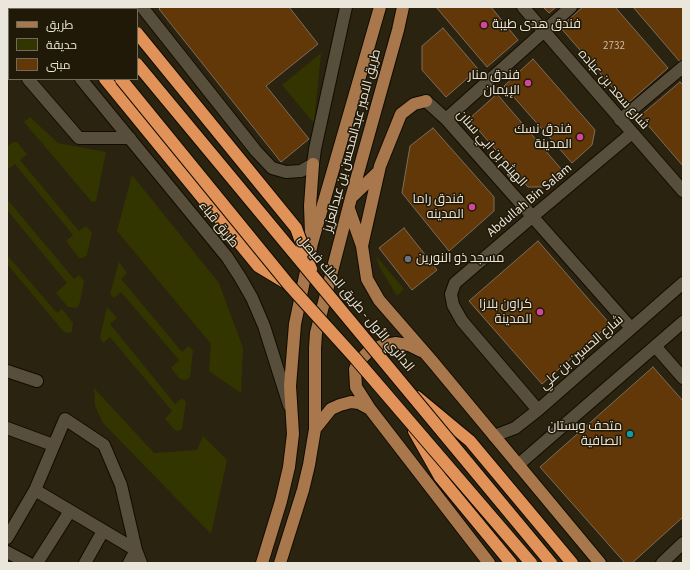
<!DOCTYPE html>
<meta charset="utf-8">
<style>
body{margin:0}
#map{position:relative;width:690px;height:570px;overflow:hidden;background:#2a2310;font-family:"Source Sans 3",Cairo,sans-serif}
canvas{display:block}
.frame{position:absolute;inset:0;border:8px solid #ebe6db;pointer-events:none}
.legend{position:absolute;left:8px;top:8px;width:130px;height:72px;box-sizing:border-box;background:#201907;border:1px solid #716b5c;margin:0;padding:5px 7px;list-style:none;font-size:12px;color:#ebe6db}
.legend li{display:flex;align-items:center;gap:8px;height:20px}
.legend b{width:20px;border:1px solid #716b5c}
</style>
<div id="map">
<canvas width="690" height="570"></canvas>
<div class="frame"></div>
<ul class="legend">
<li><b style="height:5px;background:#a9774c"></b>طريق</li>
<li><b style="height:11px;background:#333501"></b>حديقة</li>
<li><b style="height:11px;background:#623809"></b>مبنى</li>
</ul>
</div>
<script>
const ctx = document.querySelector('canvas').getContext('2d');
ctx.lineJoin = 'round';
function paint(path, color) { ctx.fillStyle = color; ctx.fill(path, 'evenodd'); }
const shape = rows => new Path2D(rows.map(r => 'M' + r).join(''));
function strokePath(path, color, width, dash) { ctx.strokeStyle = color; ctx.lineWidth = width; ctx.lineCap = dash ? 'butt' : 'round'; ctx.setLineDash(dash || []); ctx.stroke(path); }
function drawText(font, color, halo, rows, align = 'center') {
  ctx.font = font + ' "Source Sans 3",Cairo,sans-serif'; ctx.lineWidth = 3; ctx.setLineDash([]); ctx.textBaseline = 'middle'; ctx.strokeStyle = halo; ctx.fillStyle = color; for (const [text, x, y, turn = 0] of rows) {
    ctx.save(); ctx.translate(x, y); ctx.rotate((+turn || 0) * Math.PI / 180); ctx.textAlign = isNaN(turn) ? turn : align; if (halo) ctx.strokeText(text, 0, 0); ctx.fillText(text, 0, 0); ctx.restore();
  }
}
paint(shape([
 [321,53,314,123,282,85],
 [30,117,58,143,106,152,96,201,92,202,24,122],
 [13,142,17,142,27,154,20,160,79,231,86,226,92,233,87,255,83,258,79,258,66,241,73,235,15,164,7,170,7,147],
 [132,175,219,283,243,348,241,393,209,371,211,344,117,231],
 [7,199,74,279,79,275,84,281,80,302,77,308,68,307,56,293,67,283,7,210],
 [7,255,57,313,62,309,73,323,72,331,70,333,64,332,7,264],
 [376,256,404,289,397,296,379,266],
 [119,262,127,273,121,279,182,352,189,346,193,351,190,377,186,380,180,379,171,368,179,360,121,292,114,298,110,294],
 [107,307,117,318,110,324,175,404,182,398,186,402,182,429,178,431,175,430,165,419,172,411,110,337,103,343,100,338],
 [94,388,154,453,197,450,203,436,227,460,211,534,103,423,95,406]
]), '#333501');
const building = shape([
 [161,7,289,7,318,44,266,86,309,139,281,162,159,9,161,7],
 [436,7,491,7,518,40,487,67,436,7],
 [543,7,556,7,549,13,543,7],
 [583,7,615,7,668,68,627,104,560,27,583,7],
 [633,7,683,7,683,61,681,63,633,7],
 [443,28,478,69,446,97,422,70,422,46,443,28],
 [533,59,595,130,592,145,572,163,504,86,533,59],
 [680,82,683,85,683,166,640,116,680,82],
 [497,94,562,170,543,187,528,187,469,119,497,94],
 [433,128,494,197,494,211,449,251,402,193,410,146,433,128],
 [404,228,437,270,412,290,379,248,404,228],
 [538,241,610,324,542,384,469,301,538,241],
 [653,367,683,401,683,517,632,563,625,563,540,467,653,367]
]);
paint(building, '#623809');
strokePath(building, '#7e6c5d', 1);
const minor = shape([
 [30,7,30,9],
 [142,7,256,151,272,168,286,172,301,171,313,164,315,149,346,7],
 [523,7,683,191],
 [28,79,79,138,130,138],
 [81,79,227,257,240,277,252,298,264,326,289,405],
 [426,101,446,119,631,328],
 [446,119,571,7],
 [620,120,683,67],
 [655,346,683,378],
 [7,371,37,381],
 [538,410,462,321,453,305,451,294,455,283,532,217,632,133],
 [7,428,53,445],
 [494,436,515,428,538,410,683,283],
 [518,465,683,322],
 [35,490,136,550,129,563],
 [7,538,35,490,65,419,104,445,121,485,136,550,141,563],
 [7,552,28,563],
 [37,563,70,511],
 [85,563,103,531],
 [662,563,683,543]
]);
const major = shape([
 [426,101,414,104,401,114,380,166,362,246,367,279,379,300,432,361,600,563],
 [352,197,379,171],
 [349,209,362,246],
 [311,233,310,206,313,164],
 [370,409,356,387,355,369,358,362,368,352,381,346,395,343,409,345,421,351],
 [315,429,331,409,340,405,351,402,359,403,370,409,489,563],
 [262,563,281,501,289,467,293,434,290,386,295,324,312,243,380,7],
 [280,563,303,490,309,465,315,429,315,348,316,333,351,198,398,30,403,7]
]);
const highway = shape([
 [47,7,48,9],
 [63,7,64,9],
 [89,7,91,9],
 [116,7,117,9],
 [105,79,258,266,288,284],
 [417,397,470,441,572,563],
 [414,431,440,477,511,563]
]);
strokePath(minor, '#120c00', 14);
strokePath(major, '#120c00', 14);
strokePath(highway, '#120c00', 14);
strokePath(minor, '#574f3b', 12);
strokePath(major, '#a9774c', 12);
strokePath(highway, '#e09258', 12);
const highwayBridge = shape([
 [137,33,296,228,311,269],
 [137,64,551,563],
 [121,79,289,285,355,358,531,563]
]);
strokePath(highwayBridge, '#120c00', 14, []);
strokePath(highwayBridge, '#e09258', 12);
for (const [x, y, r, color] of [
 [484,25,4,"#d1479c"],
 [528,83,4,"#d1479c"],
 [580,137,4,"#d1479c"],
 [472,207,4,"#d1479c"],
 [408,259,4,"#6b7280"],
 [540,312,4,"#d1479c"],
 [630,434,4,"#0f9aa8"]
]) { const dot = new Path2D(); dot.arc(x, y, r, 0, 2 * Math.PI); ctx.fillStyle = color; ctx.fill(dot); strokePath(dot, '#201907', 1.5); }
drawText('11px', '#c9baa6', null, [
 ["2732",614,47]
]);
drawText('13px', '#ebe6db', '#201907', [
 ["فندق هدى طيبة",492,25,"left"],
 ["فندق منار",520,76],
 ["الإيمان",520,91],
 ["فندق نسك",572,130],
 ["المدينة",572,145],
 ["فندق راما",464,200],
 ["المدينه",464,215],
 ["مسجد ذو النورين",416,259,"left"],
 ["كراون بلازا",532,305],
 ["المدينة",532,320],
 ["متحف وبستان",622,427],
 ["الصافية",622,442]
], 'right');
drawText('13px', '#ebe6db', '#201907', [
 ["شارع سعد بن عباده",613,90,49],
 ["طريق الامير عبدالمحسن بن عبدالعزيز",353,141,-75],
 ["الهيثم بن ابي سنان",491,149,48],
 ["Abdullah Bin Salam",530,201,-40],
 ["طريق قباء",218,225,51],
 ["الدائري الأول - طريق الملك فيصل",355,304,50],
 ["شارع الحسين بن علي",582,353,-41]
]);
</script>
